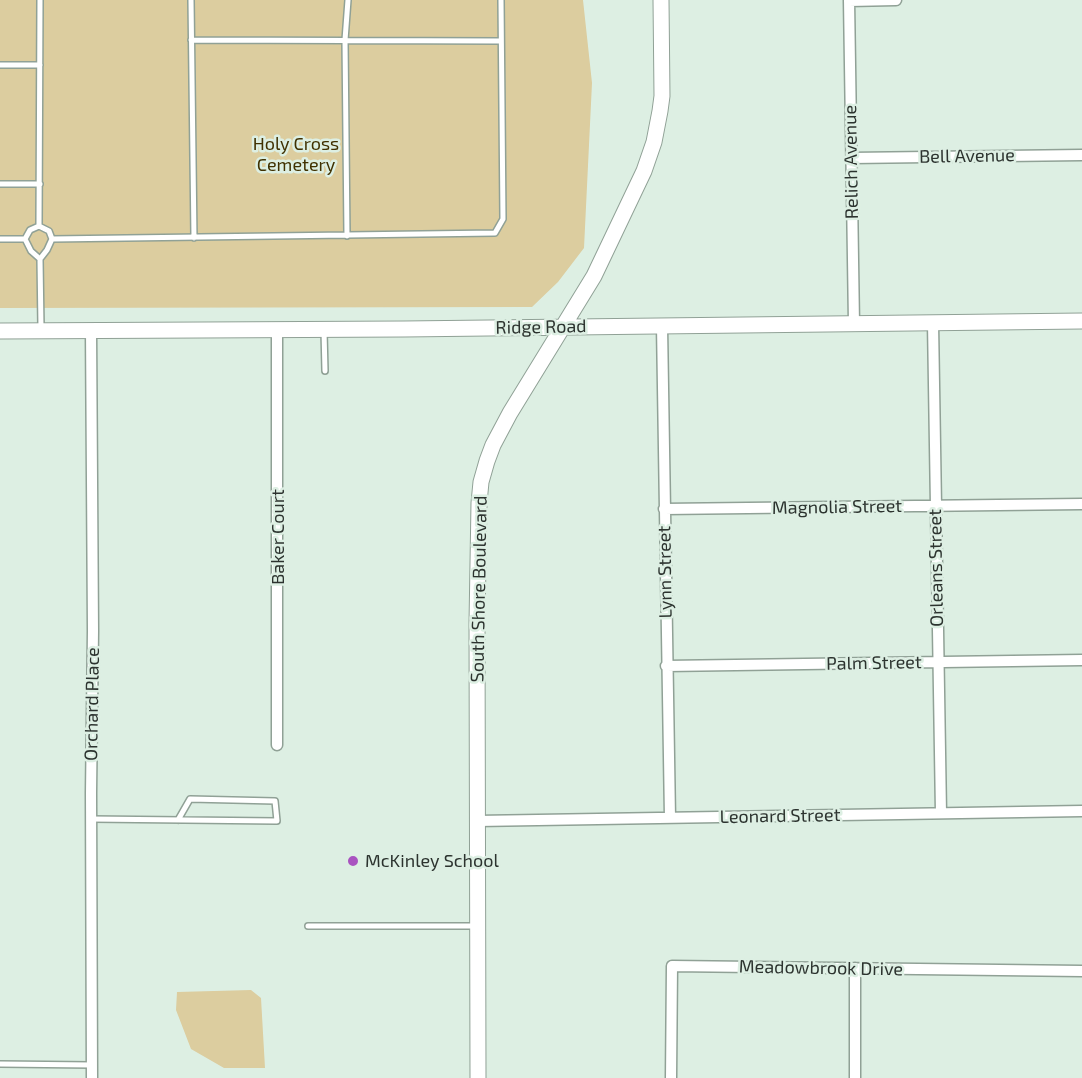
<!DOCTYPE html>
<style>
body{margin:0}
canvas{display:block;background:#ddefe3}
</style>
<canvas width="1082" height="1078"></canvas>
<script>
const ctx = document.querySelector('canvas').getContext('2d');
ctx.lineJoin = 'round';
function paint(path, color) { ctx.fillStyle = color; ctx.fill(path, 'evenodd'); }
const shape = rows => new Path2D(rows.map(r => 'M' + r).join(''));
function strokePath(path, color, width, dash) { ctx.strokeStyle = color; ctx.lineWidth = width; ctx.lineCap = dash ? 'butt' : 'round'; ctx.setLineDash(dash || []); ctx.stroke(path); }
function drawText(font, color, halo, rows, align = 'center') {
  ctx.font = font + ' "Exo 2",sans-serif'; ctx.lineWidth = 5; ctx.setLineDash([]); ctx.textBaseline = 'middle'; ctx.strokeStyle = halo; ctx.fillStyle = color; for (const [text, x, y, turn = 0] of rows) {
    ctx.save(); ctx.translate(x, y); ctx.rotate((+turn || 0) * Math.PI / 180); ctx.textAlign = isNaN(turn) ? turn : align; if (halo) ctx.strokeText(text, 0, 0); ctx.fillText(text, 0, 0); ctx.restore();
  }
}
paint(shape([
 [0,0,583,0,592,83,584,248,558,282,532,307,0,308],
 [251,990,261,998,265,1068,224,1068,191,1049,176,1010,177,992]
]), '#dccd9f');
const lane = shape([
 [191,0,194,238],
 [191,40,501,41],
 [0,65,40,65],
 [0,184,40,184],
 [39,226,40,0],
 [347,236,345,40,348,0],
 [0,239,25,239],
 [52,239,495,233,503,219,501,0],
 [40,259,31,251,25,239,30,230,39,226,49,231,52,239,47,250,40,259,41,328],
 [324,331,325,371],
 [91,819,277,821,275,801,190,799,178,820],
 [308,926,476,926],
 [0,1064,92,1065]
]);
const street = shape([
 [849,0,854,324],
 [849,1,896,0],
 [851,158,1082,155],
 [933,323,941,813],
 [662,326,670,818],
 [277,329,277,745],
 [91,330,93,631,91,793,92,1078],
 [664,509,1082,504],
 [666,666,1082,660],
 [477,821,1082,811],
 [671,1078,672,966,1082,971],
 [855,1078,855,968]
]);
const secondary = shape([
 [0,331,404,329,1082,321],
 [478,1078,477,623,479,503,481,482,487,461,493,445,510,413,594,276,644,171,654,142,660,111,662,96,661,0]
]);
strokePath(lane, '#90a196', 8);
strokePath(street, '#90a196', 13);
strokePath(secondary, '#90a196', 17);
strokePath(lane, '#fff', 5);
strokePath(street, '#fff', 10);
strokePath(secondary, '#fff', 15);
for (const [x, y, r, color] of [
 [353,861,6,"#a953c0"]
]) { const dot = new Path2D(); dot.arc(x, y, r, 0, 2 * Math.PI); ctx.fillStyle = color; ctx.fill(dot); strokePath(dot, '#ddefe3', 2); }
drawText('18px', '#403100', '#ddefe3', [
 ["Holy Cross",296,144],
 ["Cemetery",296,165]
]);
drawText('18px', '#2c332f', '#ddefe3', [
 ["Bell Avenue",967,156,-1],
 ["Relich Avenue",851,162,-91],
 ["Ridge Road",541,327,-1],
 ["Magnolia Street",837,507,-1],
 ["Baker Court",278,537,-90],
 ["Orleans Street",936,568,-91],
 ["Lynn Street",665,572,-91],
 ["South Shore Boulevard",479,589,-89],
 ["Palm Street",874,663,-1],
 ["Orchard Place",92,704,-89],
 ["Leonard Street",780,816,-1],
 ["Meadowbrook Drive",821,968,1]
]);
drawText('18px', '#2c332f', '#ddefe3', [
 ["McKinley School",365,861]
], 'left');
</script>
